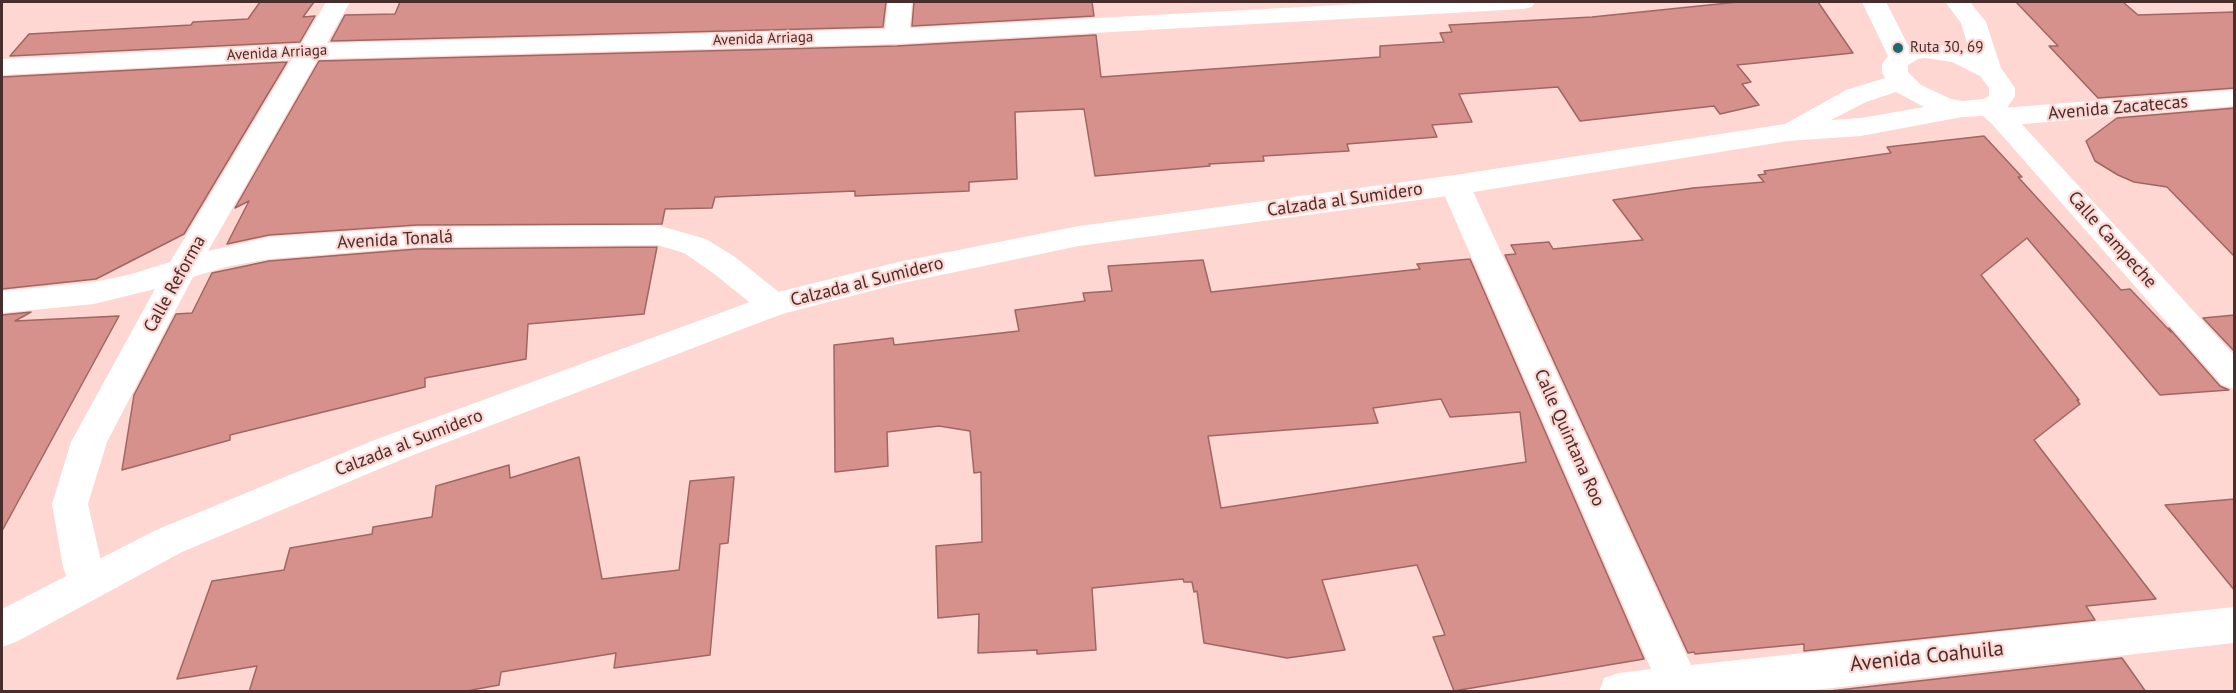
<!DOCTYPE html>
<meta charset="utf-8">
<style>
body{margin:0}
#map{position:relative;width:2236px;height:693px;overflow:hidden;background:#fed6d2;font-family:"PT Sans",sans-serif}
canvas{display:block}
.frame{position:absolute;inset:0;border:3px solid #472d2c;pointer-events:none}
</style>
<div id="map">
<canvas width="2236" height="693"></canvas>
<div class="frame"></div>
</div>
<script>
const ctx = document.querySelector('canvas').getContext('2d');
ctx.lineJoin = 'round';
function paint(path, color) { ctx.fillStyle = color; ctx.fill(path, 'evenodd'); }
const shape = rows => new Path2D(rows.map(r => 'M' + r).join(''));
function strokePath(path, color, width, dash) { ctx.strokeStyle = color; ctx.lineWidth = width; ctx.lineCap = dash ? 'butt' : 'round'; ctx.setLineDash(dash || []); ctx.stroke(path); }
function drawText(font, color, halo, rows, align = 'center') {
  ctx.font = font + ' "PT Sans",sans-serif'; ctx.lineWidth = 4.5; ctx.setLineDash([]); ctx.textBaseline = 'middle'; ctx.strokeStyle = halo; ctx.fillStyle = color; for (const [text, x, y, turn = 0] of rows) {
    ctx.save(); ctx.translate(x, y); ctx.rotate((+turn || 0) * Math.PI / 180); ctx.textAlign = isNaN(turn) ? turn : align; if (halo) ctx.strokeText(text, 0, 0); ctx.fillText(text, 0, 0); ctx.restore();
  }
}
const building = shape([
 [260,2,314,2,303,17,315,16,300,42,10,56,29,34,191,25,193,22,248,19,260,2],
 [400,2,886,2,883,27,331,41,345,15,395,14,400,2],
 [914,2,1092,2,1094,16,912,26,914,2],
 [1738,2,1818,2,1853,53,1737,65,1751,82,1742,84,1759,105,1720,114,1714,106,1580,121,1558,87,1459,94,1472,122,1432,125,1437,137,1347,144,1349,151,1263,156,1264,161,1209,164,1210,166,1095,176,1084,109,1015,112,1017,179,969,182,969,191,855,196,855,191,715,197,712,208,665,209,662,224,417,225,269,235,227,244,249,201,235,208,319,61,897,46,1096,35,1101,77,1380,57,1380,46,1444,42,1440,33,1452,32,1449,25,1592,17,1738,2],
 [2016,2,2123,2,2138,15,2235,12,2235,88,2098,98,2049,46,2058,46,2016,2],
 [287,62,184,234,96,279,2,289,2,77,287,62],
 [2235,108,2235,257,2167,187,2134,182,2118,175,2095,161,2086,141,2117,118,2235,108],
 [1984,136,2022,177,2018,177,2121,290,2130,289,2171,332,2169,328,2220,386,2229,390,2160,395,2027,238,1981,275,2079,400,2077,400,2080,404,2034,440,2156,599,2086,606,2095,620,1804,651,1804,644,1695,654,1694,652,1688,653,1505,255,1516,254,1511,245,1549,242,1553,249,1643,240,1613,200,1693,188,1764,182,1758,175,1766,174,1764,171,1891,153,1887,147,1984,136],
 [657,247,644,314,528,324,526,359,425,378,425,387,230,435,230,440,122,470,134,395,176,314,192,313,212,273,269,261,417,249,657,247],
 [1470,259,1644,659,1454,691,1433,637,1445,635,1417,565,1322,580,1345,650,1287,658,1204,643,1197,591,1194,592,1192,582,1184,582,1183,579,1092,588,1096,650,1037,654,1037,650,978,653,979,614,938,618,936,546,982,542,981,472,974,473,970,431,939,426,887,432,888,466,835,472,834,345,893,338,894,345,1019,331,1015,310,1085,301,1083,293,1112,291,1108,266,1203,260,1211,292,1420,269,1417,264,1470,259],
 [1441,399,1450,417,1520,412,1526,462,1221,508,1208,436,1378,423,1373,408,1441,399],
 [31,312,15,321,119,316,2,531,2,315,31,312],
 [2235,315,2235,352,2203,318,2235,315],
 [579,457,602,579,679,570,690,481,734,477,728,543,720,544,710,655,614,668,616,653,501,672,499,685,461,692,249,692,257,666,177,679,212,581,284,570,290,548,372,534,373,527,432,517,436,486,509,465,510,478,579,457],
 [2235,499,2235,591,2165,505,2235,499],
 [2122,658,2146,692,1821,692,2122,658]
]);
paint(building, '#d6918c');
strokePath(building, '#a06662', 1.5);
paint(shape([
 [326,2,350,2,327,43,885,29,888,2,912,2,910,28,1395,2,1535,2,1532,7,1523,9,897,44,318,59,208,251,269,237,417,227,657,225,706,239,735,257,785,297,790,305,785,313,774,317,763,313,713,273,684,253,657,245,417,247,269,259,225,267,193,277,107,442,88,504,106,583,101,595,87,600,73,595,63,567,52,504,71,442,155,289,94,304,2,313,2,291,94,282,128,275,170,262,291,60,2,75,2,59,301,44,326,2],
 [2234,90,2234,106,2001,126,1991,123,1987,117,1991,111,2001,108,2234,90],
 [1455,175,1465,178,1470,185,1691,665,2234,607,2234,643,1796,692,1599,692,1604,678,1619,673,1651,669,1440,185,1445,178,1455,175]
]), '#fff');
paint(shape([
 [1862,2,1886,2,1908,45,1925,42,1969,50,1961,23,1945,2,1970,2,1986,22,2001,68,2015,88,2015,96,2007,108,2234,355,2234,389,2222,385,1991,123,1983,116,1962,117,1861,136,1788,141,1455,195,1079,246,898,284,782,314,403,459,182,552,16,642,2,647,2,609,156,530,377,439,774,293,898,262,1079,226,1455,175,1785,124,1846,90,1885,78,1882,72,1882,64,1888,56,1862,2],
 [1925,58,1952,62,1980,76,1989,88,1989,96,1983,99,1962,101,1951,99,1921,85,1908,72,1908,65,1918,59,1925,58],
 [1896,92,1924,107,1861,118,1831,120,1866,102,1896,92]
]), '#fff');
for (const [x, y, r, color] of [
 [1898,48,6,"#1c696f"]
]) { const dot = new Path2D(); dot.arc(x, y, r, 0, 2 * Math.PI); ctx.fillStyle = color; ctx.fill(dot); strokePath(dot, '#fed6d2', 2); }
drawText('15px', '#472d2c', '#fed6d2', [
 ["Avenida Arriaga",763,39,-2],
 ["Avenida Arriaga",277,53,-3]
]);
drawText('15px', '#472d2c', '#fed6d2', [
 ["Ruta 30, 69",1910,48]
], 'left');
drawText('18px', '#472d2c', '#fed6d2', [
 ["Avenida Zacatecas",2118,108,-5],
 ["Calzada al Sumidero",1345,200,-8],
 ["Avenida Tonalá",395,240,-3],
 ["Calle Campeche",2112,240,48],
 ["Calzada al Sumidero",867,282,-14],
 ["Calle Reforma",175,284,-61],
 ["Calle Quintana Roo",1569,438,66],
 ["Calzada al Sumidero",409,443,-21]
]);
drawText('21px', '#472d2c', '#fed6d2', [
 ["Avenida Coahuila",1927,657,-6]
]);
</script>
